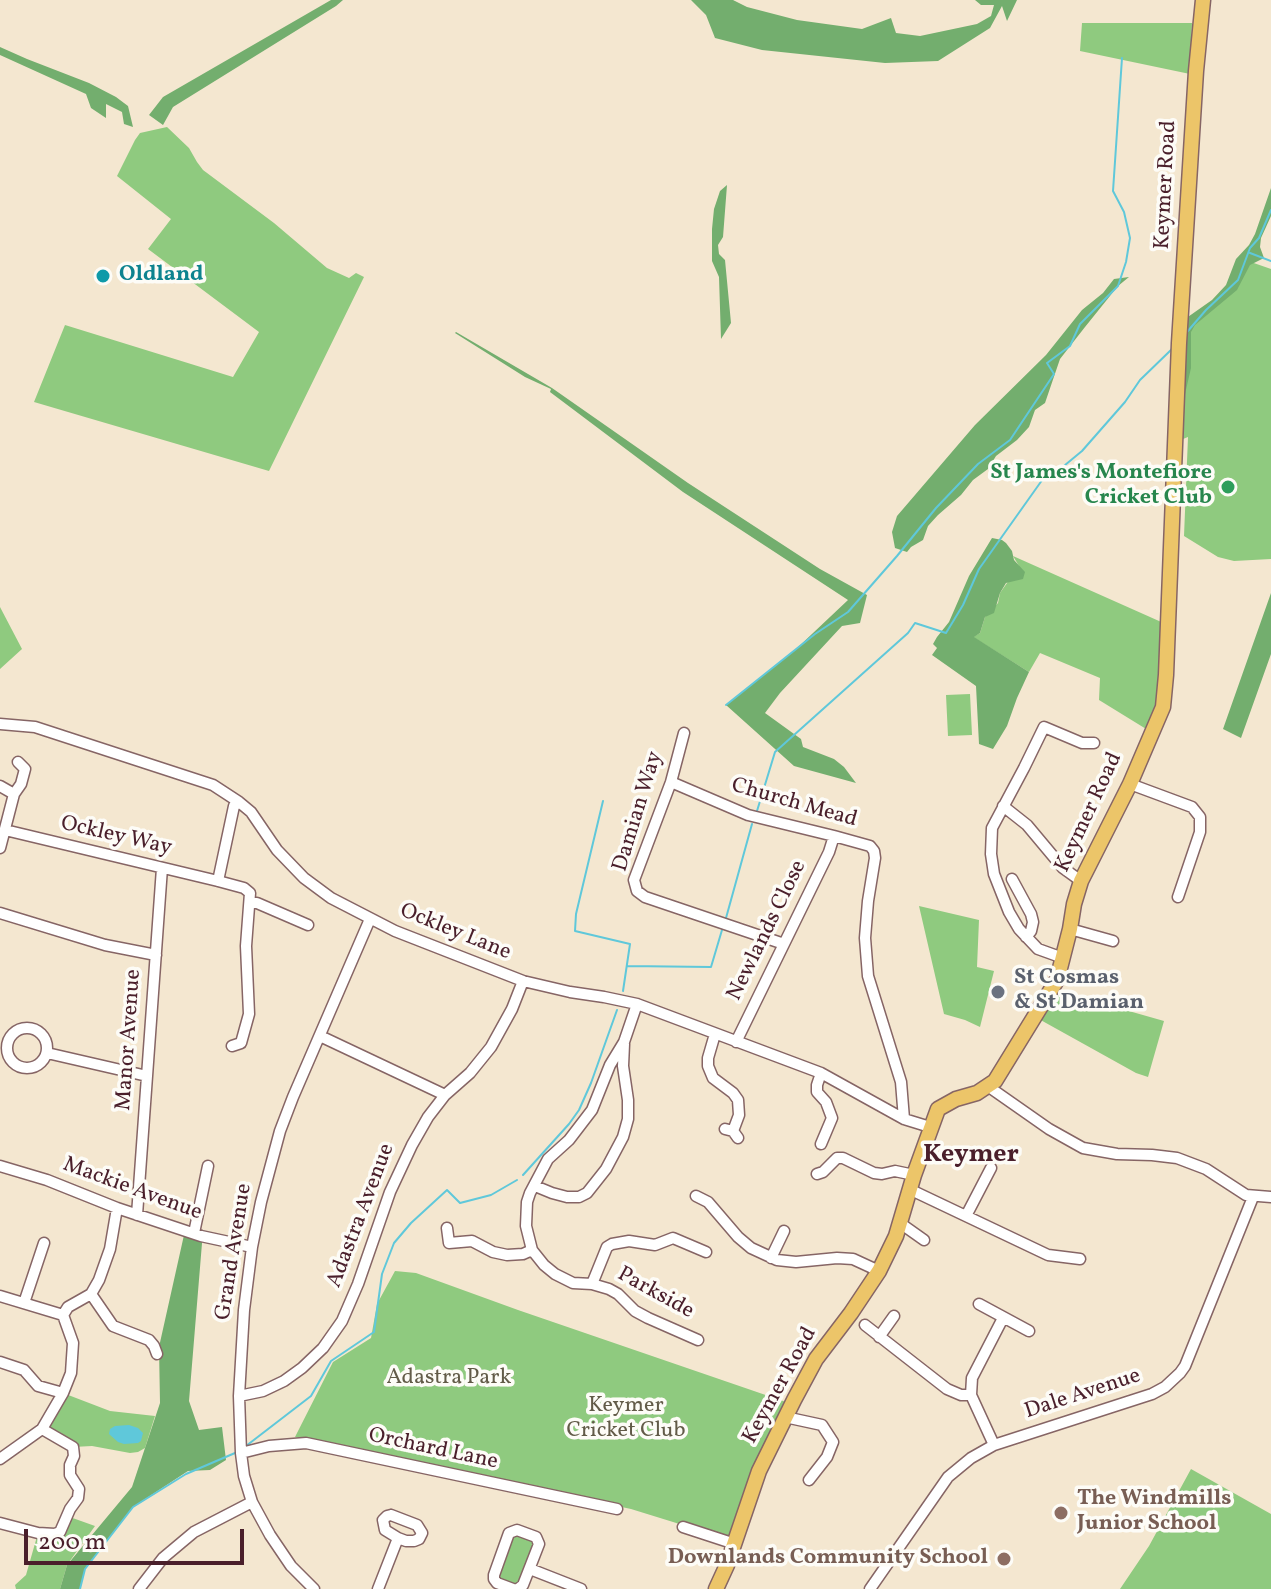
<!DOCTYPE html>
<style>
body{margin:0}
#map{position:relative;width:1271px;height:1589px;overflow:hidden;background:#f4e7d0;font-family:Vollkorn,serif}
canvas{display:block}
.scale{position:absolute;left:24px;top:1529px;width:220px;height:36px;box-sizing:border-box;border:4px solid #4a1f2b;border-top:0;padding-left:10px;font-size:24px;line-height:28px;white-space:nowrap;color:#4a1f2b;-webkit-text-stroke:6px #fdfcf7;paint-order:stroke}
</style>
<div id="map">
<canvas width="1271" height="1589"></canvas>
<div class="scale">200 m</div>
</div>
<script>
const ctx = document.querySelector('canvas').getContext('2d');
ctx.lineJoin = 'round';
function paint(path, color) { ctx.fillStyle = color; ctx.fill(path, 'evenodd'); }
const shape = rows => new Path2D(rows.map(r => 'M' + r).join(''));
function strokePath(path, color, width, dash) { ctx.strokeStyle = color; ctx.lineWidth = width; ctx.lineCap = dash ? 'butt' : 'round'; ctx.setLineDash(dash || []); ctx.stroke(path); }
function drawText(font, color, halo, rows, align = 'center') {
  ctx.font = font + ' Vollkorn,serif'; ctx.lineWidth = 7; ctx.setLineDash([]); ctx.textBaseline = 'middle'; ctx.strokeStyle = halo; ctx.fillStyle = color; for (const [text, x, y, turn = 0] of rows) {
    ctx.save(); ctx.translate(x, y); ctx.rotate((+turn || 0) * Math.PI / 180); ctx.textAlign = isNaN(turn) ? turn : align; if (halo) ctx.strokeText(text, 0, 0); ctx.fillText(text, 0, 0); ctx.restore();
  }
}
paint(shape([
 [1082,23,1192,23,1190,74,1080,51],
 [167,127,189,148,197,162,203,170,274,223,327,268,349,278,356,273,364,277,269,471,34,402,65,325,233,377,259,332,148,249,171,219,117,176,135,140,140,133],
 [1248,261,1271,269,1271,559,1234,561,1218,557,1184,536,1188,437,1183,439,1186,331],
 [1013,556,1168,625,1166,675,1151,732,1099,700,1100,678,1040,653,1029,672,973,637,980,633,985,617,998,603,1000,593,1019,566],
 [0,607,22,649,0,669],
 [970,694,972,735,948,736,946,695],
 [919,906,979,920,977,967,994,971,980,1027,965,1020,944,1014],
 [1055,990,1164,1021,1148,1077,1136,1073,1037,1018],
 [395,1271,416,1273,518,1310,786,1402,728,1539,631,1509,295,1437,333,1362,371,1338,377,1304],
 [63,1393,110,1411,155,1416,145,1448,138,1452,130,1453,92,1446,73,1447,42,1429],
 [1191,1469,1271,1514,1271,1589,1120,1589,1149,1546],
 [67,1516,95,1526,67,1565,60,1589,16,1589,15,1585,26,1575,38,1533,55,1534],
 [514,1535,520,1535,531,1539,534,1548,521,1583,513,1586,500,1581,497,1576,510,1538]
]), '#8fca7f');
paint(shape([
 [331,0,343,0,336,6,173,107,163,125,149,115,163,97],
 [691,0,733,0,747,7,797,20,862,29,891,18,896,33,920,36,977,24,991,16,994,5,981,5,975,0,1017,0,1007,21,1002,6,990,28,938,61,885,63,762,50,715,38,706,15],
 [0,47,27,59,89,83,116,97,128,106,133,127,124,124,122,112,106,104,106,118,91,108,86,94,0,55],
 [727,185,723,237,718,245,719,254,725,260,731,323,721,339,719,277,712,261,712,229,714,209,720,191],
 [1271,188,1271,216,1261,238,1260,247,1264,258,1250,265,1237,290,1195,325,1191,332,1191,368,1185,394,1184,416,1179,417,1185,319,1212,300,1226,285,1236,259,1249,245,1255,234],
 [1129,277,1118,286,1085,327,1060,359,1045,403,1035,410,1029,427,1017,440,996,456,988,469,973,480,961,495,938,515,928,526,923,540,911,547,907,552,895,548,892,532,897,516,975,425,1046,355,1082,310,1103,293,1114,279],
 [456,332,552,388,688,483,820,569,867,595,860,623,842,626,780,693,765,713,801,739,803,747,834,759,844,767,856,783,794,766,726,705,795,650,848,600,683,492,550,392,551,389,525,377,455,333],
 [992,538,1002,540,1006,543,1012,551,1014,560,1025,572,1023,579,1006,583,1000,593,994,613,985,617,980,633,974,637,1029,672,1017,698,1007,726,993,749,979,744,976,686,932,655,937,648,933,644,937,637,949,622,969,576],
 [1271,593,1271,654,1241,738,1223,729],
 [203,1231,189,1401,199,1430,222,1427,226,1460,210,1470,188,1471,133,1507,85,1569,80,1589,60,1589,67,1565,132,1487,160,1403,159,1347,184,1235]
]), '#73ae6e');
paint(shape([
 [129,1425,138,1428,143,1433,141,1441,138,1443,124,1444,118,1442,109,1434,110,1429,115,1426]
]), '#5fc8da');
strokePath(shape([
 [1250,253,1271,261],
 [1187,332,1206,310,1238,280,1250,248,1259,238,1271,210],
 [726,705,815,634,848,612,897,556,936,508,978,464,1010,440,1054,374,1047,363,1070,346,1080,324,1118,286,1126,262,1130,238,1124,212,1113,191,1122,58],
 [603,801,576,914,575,931,630,944,623,991],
 [757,811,775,752,908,633,915,623,946,633,963,605,979,569,1045,476,1059,470,1082,451,1125,402,1140,380,1172,349],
 [726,918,752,824],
 [627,966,711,967,722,930],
 [523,1175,569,1124,579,1110,591,1083,617,1010],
 [246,1446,311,1396,331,1361,374,1332,382,1274,394,1243,411,1223,447,1190,460,1203,491,1195,517,1180],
 [80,1589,85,1569,133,1507,186,1474,235,1453]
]), '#5fc8da', 2);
const minor = shape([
 [0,724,35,727,213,785,239,802,251,812,277,850,304,878,331,898,395,931,523,981,570,992,604,997,637,1004,821,1073,904,1119,930,1127],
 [684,733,671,782,634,880,637,891,645,897,784,944],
 [671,782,748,815,834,836,870,846,874,851,875,858,868,901,865,938,868,976,901,1082,904,1119],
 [1130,784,1192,807,1200,817,1200,832,1178,897],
 [0,786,14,794],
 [1003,806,1027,825,1063,868,1081,881],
 [5,830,218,881,244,888,250,893,246,946,249,1014,241,1043,232,1046],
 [0,848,14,794,21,784,25,769,18,762],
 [1012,879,1031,914,1033,922,1031,931,1026,937],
 [218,881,234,806,239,802],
 [250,903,257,903,308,925],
 [0,913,105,945,156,955],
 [1070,929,1113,941],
 [1063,958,1038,949,1019,929,1009,912,994,874,991,854,992,828,1024,768,1044,727,1082,743,1094,743],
 [637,1004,624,1042,610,1065,592,1110,569,1140,548,1159,530,1193,527,1202,526,1226,532,1250,544,1265,555,1274,573,1283,592,1284,609,1289,618,1294,635,1311,648,1318,698,1340],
 '7 1048a20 20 0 1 1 40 0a20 20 0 1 1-40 0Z',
 [715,1034,708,1058,708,1066,713,1078,733,1093,738,1100,739,1115,733,1131],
 [320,1036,445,1095],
 [736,1042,829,852,834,836],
 [47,1053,147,1076],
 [821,1073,817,1085,817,1092,826,1102,832,1118,821,1144],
 [989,1087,1049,1129,1083,1148,1117,1154,1152,1155,1177,1158,1206,1169,1246,1195,1271,1197],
 [725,1129,733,1131,738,1138],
 [0,1166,47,1180,117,1208,201,1236,252,1247],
 [817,1174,823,1172,837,1158,843,1158,874,1173,882,1174,895,1171,914,1175],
 [535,1186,552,1193,567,1197,579,1197,587,1193,606,1169,623,1137,628,1119,628,1100,623,1066,624,1044],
 [909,1189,1048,1255,1080,1259],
 [696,1196,708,1202,738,1237,751,1248,777,1260,796,1262,837,1258,853,1259,879,1271],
 [137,1215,162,868],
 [966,1216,991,1168],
 [900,1223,924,1240],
 [447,1228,449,1243,472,1241,493,1252,507,1255,523,1254,532,1250],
 [194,1233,208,1166],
 [771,1258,784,1231],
 [592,1284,607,1247,612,1244,629,1241,655,1245,673,1238,706,1252],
 [91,1294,113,1326,149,1340,154,1346,157,1354],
 [0,1296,63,1315],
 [24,1303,44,1243],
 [979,1304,1029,1331],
 [865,1325,947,1389,961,1395,971,1395],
 [879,1337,894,1316],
 [0,1362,24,1370,38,1386,63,1393],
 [239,1396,263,1391,284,1381,302,1368,323,1348,342,1321,358,1284,390,1192,412,1145,428,1117,445,1095,470,1073,491,1047,512,1009,523,981],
 [785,1417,822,1425,833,1442,827,1457,809,1480],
 [994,1445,971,1395,972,1378,1003,1318],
 [241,1453,269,1446,306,1443,617,1509],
 [0,1459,42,1429,63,1393,71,1373,73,1343,63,1315,68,1307,91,1294,99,1280,110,1249,117,1208],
 [391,1515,417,1525,422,1533,419,1539,414,1541,406,1541,398,1538,385,1530,383,1520,387,1516,391,1515],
 [0,1523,38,1533,55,1534,60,1532,70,1509,78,1498,79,1489,70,1475,70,1465,74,1456,73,1447,42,1429],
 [683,1527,735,1544],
 [530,1569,581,1589],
 [139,1589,163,1558,194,1532,252,1502],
 [314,1589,291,1566,270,1535,252,1502,244,1476,241,1453,239,1396,244,1310,252,1247,261,1202,280,1131,293,1097,370,919],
 [378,1589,398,1538],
 [513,1589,497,1583,494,1579,494,1575,509,1533,517,1530,536,1537,539,1544,523,1585,518,1589],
 [870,1589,948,1477,971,1458,994,1445,1152,1394,1165,1387,1180,1373,1185,1366,1253,1197]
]);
const major = shape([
 [716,1589,727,1565,759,1471,794,1400,816,1359,851,1313,879,1271,896,1236,914,1175,938,1109,956,1099,977,1093,995,1081,1057,980,1070,929,1074,904,1081,881,1130,784,1163,707,1166,675,1179,343,1196,71,1203,0]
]);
strokePath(minor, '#866565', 13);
strokePath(major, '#866565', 17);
strokePath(minor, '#fff', 10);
strokePath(major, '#ecc569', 14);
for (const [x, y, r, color] of [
 [103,276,8,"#0f9aa8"],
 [1228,487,8,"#2e9e5b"],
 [998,992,8,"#6b7280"],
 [1061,1513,8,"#8d6e63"],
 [1004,1559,8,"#8d6e63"]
]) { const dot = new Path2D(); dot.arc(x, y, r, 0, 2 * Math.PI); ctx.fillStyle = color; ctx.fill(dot); strokePath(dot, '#fdfcf7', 3); }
drawText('22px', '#4a1f2b', '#fdfcf7', [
 ["Keymer Road",1167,185,-87],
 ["Church Mead",794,804,16],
 ["Damian Way",639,812,-73],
 ["Keymer Road",1090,813,-65],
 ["Ockley Way",116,837,13],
 ["Newlands Close",768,931,-64],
 ["Ockley Lane",455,933,22],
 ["Manor Avenue",130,1040,-86],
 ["Mackie Avenue",132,1190,20],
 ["Adastra Avenue",362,1216,-69],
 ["Grand Avenue",235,1252,-81],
 ["Parkside",655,1294,29],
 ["Keymer Road",781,1386,-61],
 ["Dale Avenue",1083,1395,-18],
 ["Orchard Lane",433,1450,12]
]);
drawText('bold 22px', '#0d838f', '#fdfcf7', [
 ["Oldland",119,276]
], 'left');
drawText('bold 22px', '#27864d', '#fdfcf7', [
 ["St James's Montefiore",1212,474],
 ["Cricket Club",1212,499]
], 'right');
drawText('bold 22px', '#5b616d', '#fdfcf7', [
 ["St Cosmas",1014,979],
 ["& St Damian",1014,1004]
], 'left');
drawText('22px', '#625b48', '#fdfcf7', [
 ["Adastra Park",449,1379],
 ["Keymer",626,1407],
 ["Cricket Club",626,1432]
]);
drawText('bold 22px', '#785e54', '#fdfcf7', [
 ["The Windmills",1077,1500],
 ["Junior School",1077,1525],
 ["Downlands Community School",988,1559,"right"]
], 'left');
drawText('bold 26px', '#4a1f2b', '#fdfcf7', [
 ["Keymer",971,1156]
]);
</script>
